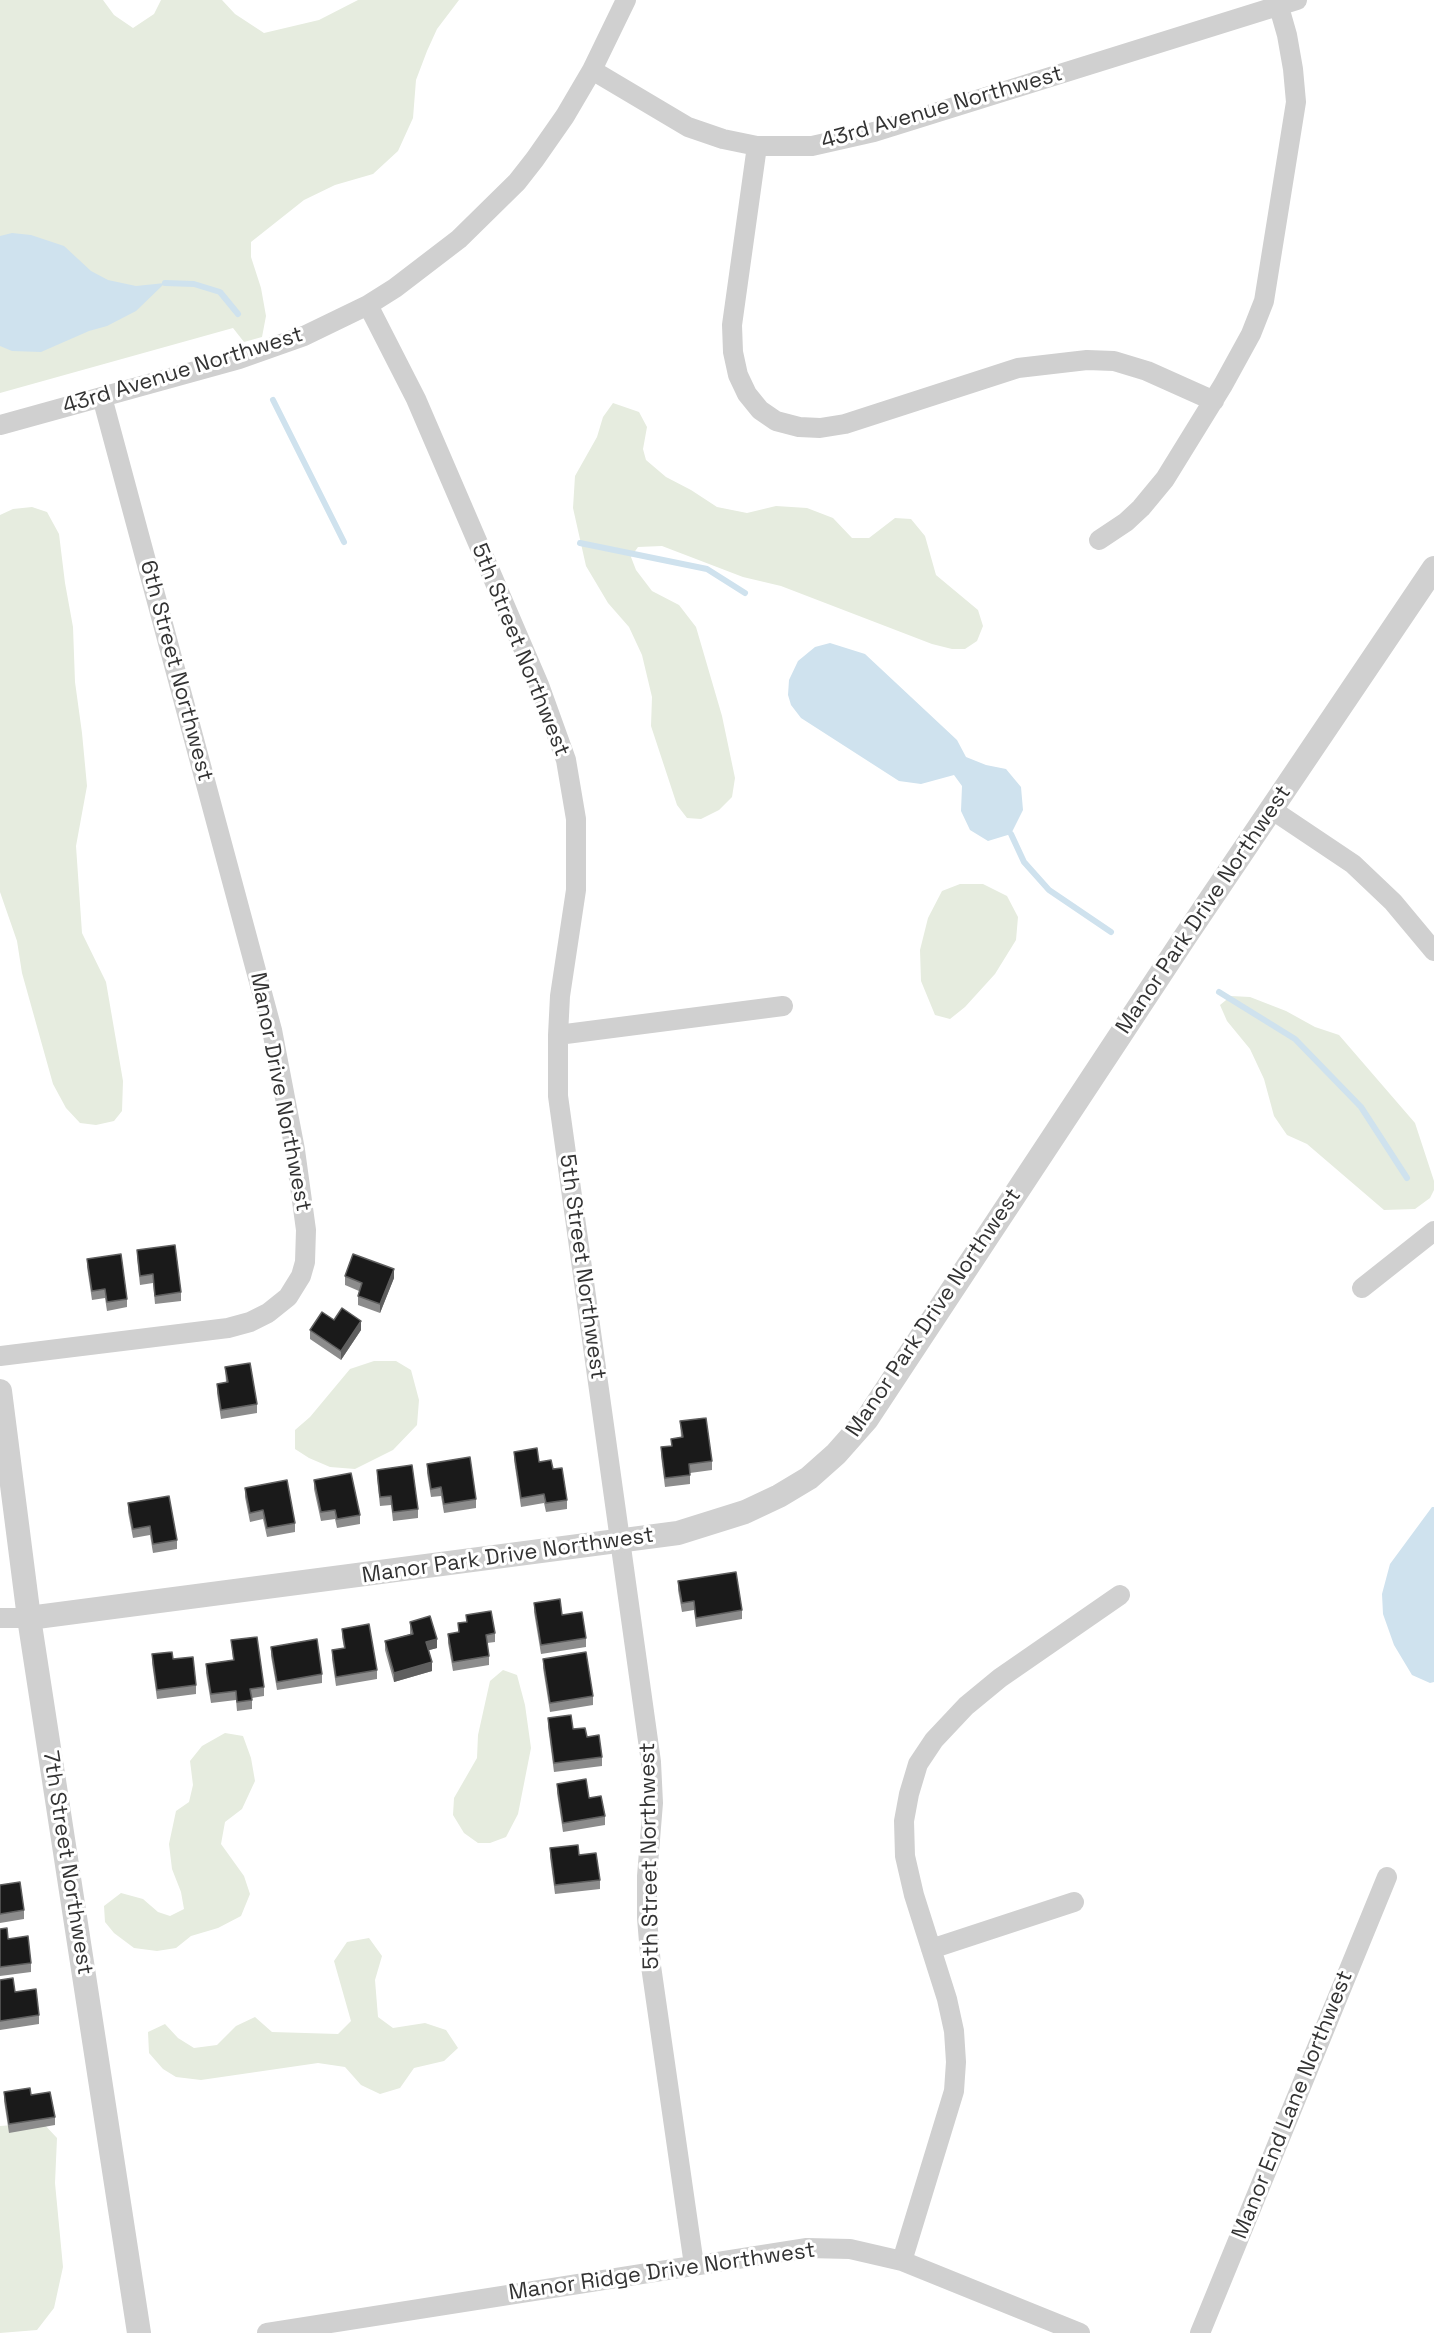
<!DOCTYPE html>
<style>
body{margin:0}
canvas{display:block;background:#fff}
</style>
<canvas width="1434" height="2333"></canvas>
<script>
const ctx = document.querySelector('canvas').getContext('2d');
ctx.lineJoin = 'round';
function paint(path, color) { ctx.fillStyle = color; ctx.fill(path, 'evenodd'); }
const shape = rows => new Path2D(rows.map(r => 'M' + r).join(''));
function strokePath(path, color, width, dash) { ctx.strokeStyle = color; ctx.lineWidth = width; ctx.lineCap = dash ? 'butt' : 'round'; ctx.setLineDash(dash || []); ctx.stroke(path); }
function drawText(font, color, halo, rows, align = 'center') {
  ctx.font = font + ' "Space Grotesk",sans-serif'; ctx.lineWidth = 6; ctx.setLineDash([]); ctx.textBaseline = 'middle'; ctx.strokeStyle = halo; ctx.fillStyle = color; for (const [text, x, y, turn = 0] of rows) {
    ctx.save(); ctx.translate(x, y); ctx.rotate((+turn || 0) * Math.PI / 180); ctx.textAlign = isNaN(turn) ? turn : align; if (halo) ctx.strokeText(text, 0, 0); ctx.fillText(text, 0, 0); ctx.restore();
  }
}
paint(shape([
 [0,0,103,0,114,15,133,28,154,14,161,0,222,0,235,14,264,33,319,20,358,0,459,0,437,29,427,51,416,80,413,118,398,151,373,174,335,185,304,200,251,242,251,257,261,288,266,316,262,337,244,342,233,328,0,393],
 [613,403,639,412,647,427,643,449,646,460,666,477,691,490,717,507,747,513,776,506,807,508,833,518,852,538,869,538,895,518,911,519,925,536,936,575,978,610,983,626,977,641,965,649,952,649,932,644,781,586,743,577,662,546,638,547,631,557,636,570,652,591,679,605,696,627,722,716,735,778,732,797,719,810,701,819,687,818,677,805,651,726,652,697,642,655,629,627,608,603,586,566,573,508,575,476,597,437,603,417],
 [32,507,47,512,59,534,65,583,73,627,75,682,82,733,87,786,76,846,82,933,106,982,123,1081,122,1111,114,1121,96,1125,80,1123,66,1108,53,1084,22,973,17,941,0,892,0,515,13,509],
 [960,884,983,884,1007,896,1018,917,1016,940,995,974,965,1007,950,1019,935,1015,921,981,920,950,928,918,942,891],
 [1231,996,1250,997,1286,1011,1315,1027,1339,1035,1415,1123,1434,1181,1434,1190,1430,1198,1415,1209,1384,1210,1307,1144,1287,1135,1274,1116,1264,1079,1250,1049,1227,1021,1220,1005],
 [374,1361,396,1361,411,1370,419,1400,417,1425,393,1450,355,1469,330,1467,309,1458,295,1449,295,1430,310,1417,350,1369],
 [503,1670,517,1675,525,1705,531,1748,518,1814,506,1837,490,1843,478,1843,464,1833,453,1815,454,1798,477,1758,478,1735,490,1681],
 [225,1733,243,1736,251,1758,255,1781,242,1809,225,1822,221,1844,244,1876,250,1894,241,1916,218,1928,191,1936,176,1948,157,1951,134,1948,114,1933,105,1922,104,1906,121,1893,143,1899,158,1912,170,1916,184,1909,181,1892,172,1869,169,1844,176,1811,189,1802,193,1785,190,1761,202,1746],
 [369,1938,382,1956,375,1980,378,2017,393,2028,425,2023,446,2030,458,2048,444,2061,414,2068,400,2088,380,2094,361,2085,345,2067,318,2063,201,2080,176,2077,163,2069,149,2053,148,2032,165,2024,178,2038,194,2048,217,2045,236,2026,255,2017,272,2032,338,2034,351,2021,334,1961,347,1942],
 [43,2123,57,2138,55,2183,63,2267,54,2308,37,2330,0,2333,0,2126]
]), '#e6ecdf');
paint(shape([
 [12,233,31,235,64,246,91,271,108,280,136,286,165,283,136,311,107,326,89,331,41,352,12,351,0,346,0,236],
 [830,643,865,654,957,740,966,757,986,765,1006,769,1021,787,1023,810,1011,834,988,841,970,830,961,811,962,786,954,775,921,784,899,781,801,718,791,705,788,695,789,680,798,661,815,647],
 [1432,1507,1434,1507,1434,1682,1430,1683,1412,1675,1394,1645,1383,1614,1382,1594,1390,1564]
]), '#cfe2ee');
strokePath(shape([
 [165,283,194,284,220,292,238,314],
 [273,400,344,542],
 [580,543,707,569,745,593],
 [1011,834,1024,862,1049,890,1111,932],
 [1219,992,1295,1039,1361,1107,1407,1178]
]), '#cfe2ee', 6);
strokePath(shape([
 [592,70,688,127,723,139,757,146,812,146,874,132,1297,0],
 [757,146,732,325,733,352,738,375,747,394,760,410,776,421,799,427,820,428,845,424,1018,368,1087,360,1114,361,1147,371,1214,401],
 [368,305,416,399,539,685,566,760,576,819,576,890,560,996,558,1035,558,1096,651,1762,653,1803,647,1876,647,1918,651,1966,694,2265],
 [0,425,239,359,304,336,368,305,395,288,459,239,517,182,535,159,565,116,592,70,626,0],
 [1099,540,1126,522,1141,508,1165,479,1223,385,1251,334,1264,301,1296,102,1293,69,1287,35,1277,0],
 [1271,809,1353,864,1393,902,1434,951],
 [558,1035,783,1006],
 [1362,1288,1434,1231],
 [0,1356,228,1328,250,1322,268,1313,288,1297,301,1276,305,1262,306,1230,295,1150,272,1030,102,397],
 [0,1618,29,1618],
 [931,1949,1074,1902],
 [902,2261,954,2091,956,2062,954,2031,947,1999,914,1895,905,1856,904,1821,909,1794,918,1764,934,1740,966,1706,1000,1678,1120,1595],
 [267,2333,807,2248,850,2249,902,2261,1080,2333],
 [1200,2333,1387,1877]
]), '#d0d0d0', 20);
strokePath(shape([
 [0,1391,29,1618,139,2333],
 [29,1618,678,1533,745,1512,779,1496,809,1478,836,1454,867,1419,1187,934,1434,568]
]), '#d0d0d0', 24);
paint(shape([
 [137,1250,181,1292,181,1301,155,1304,153,1283,140,1285,137,1258],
 [87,1259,127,1299,127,1307,107,1311,105,1298,92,1300,87,1267],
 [345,1276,394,1278,380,1313,358,1305,358,1296,359,1291,345,1285],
 [334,1320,361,1330,341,1360,310,1339,310,1330],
 [225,1367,257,1404,257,1413,221,1419,217,1393,217,1384,226,1382],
 [680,1421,712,1461,712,1470,690,1473,690,1484,665,1487,661,1456,661,1447,671,1446,671,1439,681,1437],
 [514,1452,539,1462,553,1469,567,1500,567,1509,546,1512,544,1503,521,1507,514,1460],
 [427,1464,476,1499,476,1508,444,1513,441,1496,431,1497,427,1473],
 [377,1470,418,1509,418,1518,393,1521,391,1505,380,1506,377,1478],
 [314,1480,360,1515,360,1524,337,1528,335,1519,321,1521,314,1489],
 [245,1488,295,1523,295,1532,267,1537,263,1519,250,1522,245,1497],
 [128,1503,177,1540,177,1549,153,1553,150,1535,133,1538,128,1512],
 [678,1581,742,1610,742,1619,696,1627,694,1610,682,1612,678,1590],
 [534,1603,562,1615,586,1638,586,1647,541,1654,534,1612],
 [466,1615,495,1633,495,1642,487,1643,489,1656,489,1665,453,1671,448,1643,448,1634,458,1632,458,1623,466,1622],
 [410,1622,437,1648,429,1650,432,1671,394,1682,385,1650,385,1641,410,1634],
 [342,1629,377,1670,377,1679,336,1686,332,1659,332,1650,344,1648,342,1637],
 [231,1640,264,1687,264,1696,252,1698,252,1709,237,1711,236,1700,211,1703,206,1673,206,1664,233,1660],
 [271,1647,322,1674,322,1683,277,1690,271,1656],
 [152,1654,173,1659,196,1685,196,1694,157,1699,152,1663],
 [543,1659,593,1696,593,1705,550,1712,543,1668],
 [548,1718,587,1737,602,1757,602,1766,554,1772,548,1727],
 [557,1784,589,1798,605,1816,605,1825,563,1832,557,1793],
 [550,1848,579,1855,600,1880,600,1889,555,1894,550,1857],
 [0,1885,24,1910,24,1919,0,1923],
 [0,1929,31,1963,31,1972,0,1976],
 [0,1980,15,1992,39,2015,39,2024,0,2030],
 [4,2092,31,2095,55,2117,55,2125,9,2133,4,2101]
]), '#8c8c8c');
paint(shape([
 [394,1269,394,1278,380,1313,380,1304],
 [361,1321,361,1330,341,1360,341,1351],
 [437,1639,437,1648,426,1651,426,1642],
 [432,1662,432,1671,394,1682,394,1673]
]), '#5f5f5f');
const building = shape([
 [175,1245,181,1292,155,1296,153,1274,140,1276,137,1250,175,1245],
 [121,1254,127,1299,107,1302,105,1289,92,1291,87,1259,121,1254],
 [353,1254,394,1269,380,1304,358,1296,362,1283,345,1276,353,1254],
 [342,1308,361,1321,341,1351,310,1330,322,1312,334,1320,342,1308],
 [250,1363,257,1404,221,1410,217,1384,228,1382,225,1367,250,1363],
 [706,1418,712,1461,689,1464,690,1475,665,1478,661,1447,672,1446,671,1439,683,1437,680,1421,706,1418],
 [537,1448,539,1462,551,1460,553,1469,562,1468,567,1500,546,1503,544,1494,521,1498,514,1452,537,1448],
 [470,1457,476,1499,444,1504,441,1487,431,1489,427,1464,470,1457],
 [412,1465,418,1509,393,1512,391,1496,380,1497,377,1470,412,1465],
 [351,1473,360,1515,337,1519,335,1510,321,1512,314,1480,351,1473],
 [287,1480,295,1523,267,1528,263,1510,250,1513,245,1488,287,1480],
 [169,1496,177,1540,153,1544,150,1526,133,1529,128,1503,169,1496],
 [736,1572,742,1610,696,1618,694,1601,682,1603,678,1581,736,1572],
 [560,1599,562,1615,582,1612,586,1638,541,1645,534,1603,560,1599],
 [491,1611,495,1633,486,1635,489,1656,453,1662,448,1634,459,1632,458,1623,467,1622,466,1615,491,1611],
 [430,1616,437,1639,426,1642,432,1662,394,1673,385,1641,413,1634,410,1622,430,1616],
 [369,1624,377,1670,336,1677,332,1650,345,1648,342,1629,369,1624],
 [257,1637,264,1687,250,1689,252,1700,237,1702,236,1691,211,1694,206,1664,234,1660,231,1640,257,1637],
 [317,1639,322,1674,277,1682,271,1647,317,1639],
 [172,1652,173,1659,193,1657,196,1685,157,1690,152,1654,172,1652],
 [586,1652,593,1696,550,1703,543,1659,586,1652],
 [571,1715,573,1729,585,1728,587,1737,599,1735,602,1757,554,1763,548,1718,571,1715],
 [586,1779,589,1798,601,1796,605,1816,563,1823,557,1784,586,1779],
 [578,1845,579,1855,596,1853,600,1880,555,1885,550,1848,578,1845],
 [20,1882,24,1910,0,1914,0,1885,20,1882],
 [7,1928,8,1939,28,1936,31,1963,0,1967,0,1929,7,1928],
 [13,1978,15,1992,36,1989,39,2015,0,2021,0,1980,13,1978],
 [30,2088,31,2095,50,2092,55,2117,9,2124,4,2092,30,2088]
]);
paint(building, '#1a1a1a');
strokePath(building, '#5f5f5f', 1.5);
drawText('22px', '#333', '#fff', [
 ["43rd Avenue Northwest",942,108,-16],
 ["43rd Avenue Northwest",183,371,-17],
 ["5th Street Northwest",520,650,68],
 ["6th Street Northwest",176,671,75],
 ["Manor Park Drive Northwest",1204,910,-56],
 ["Manor Drive Northwest",280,1092,79],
 ["5th Street Northwest",582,1267,82],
 ["Manor Park Drive Northwest",934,1313,-56],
 ["Manor Park Drive Northwest",508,1556,-8],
 ["5th Street Northwest",650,1856,-91],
 ["7th Street Northwest",67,1863,81],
 ["Manor End Lane Northwest",1293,2105,-68],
 ["Manor Ridge Drive Northwest",662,2272,-8]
]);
</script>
